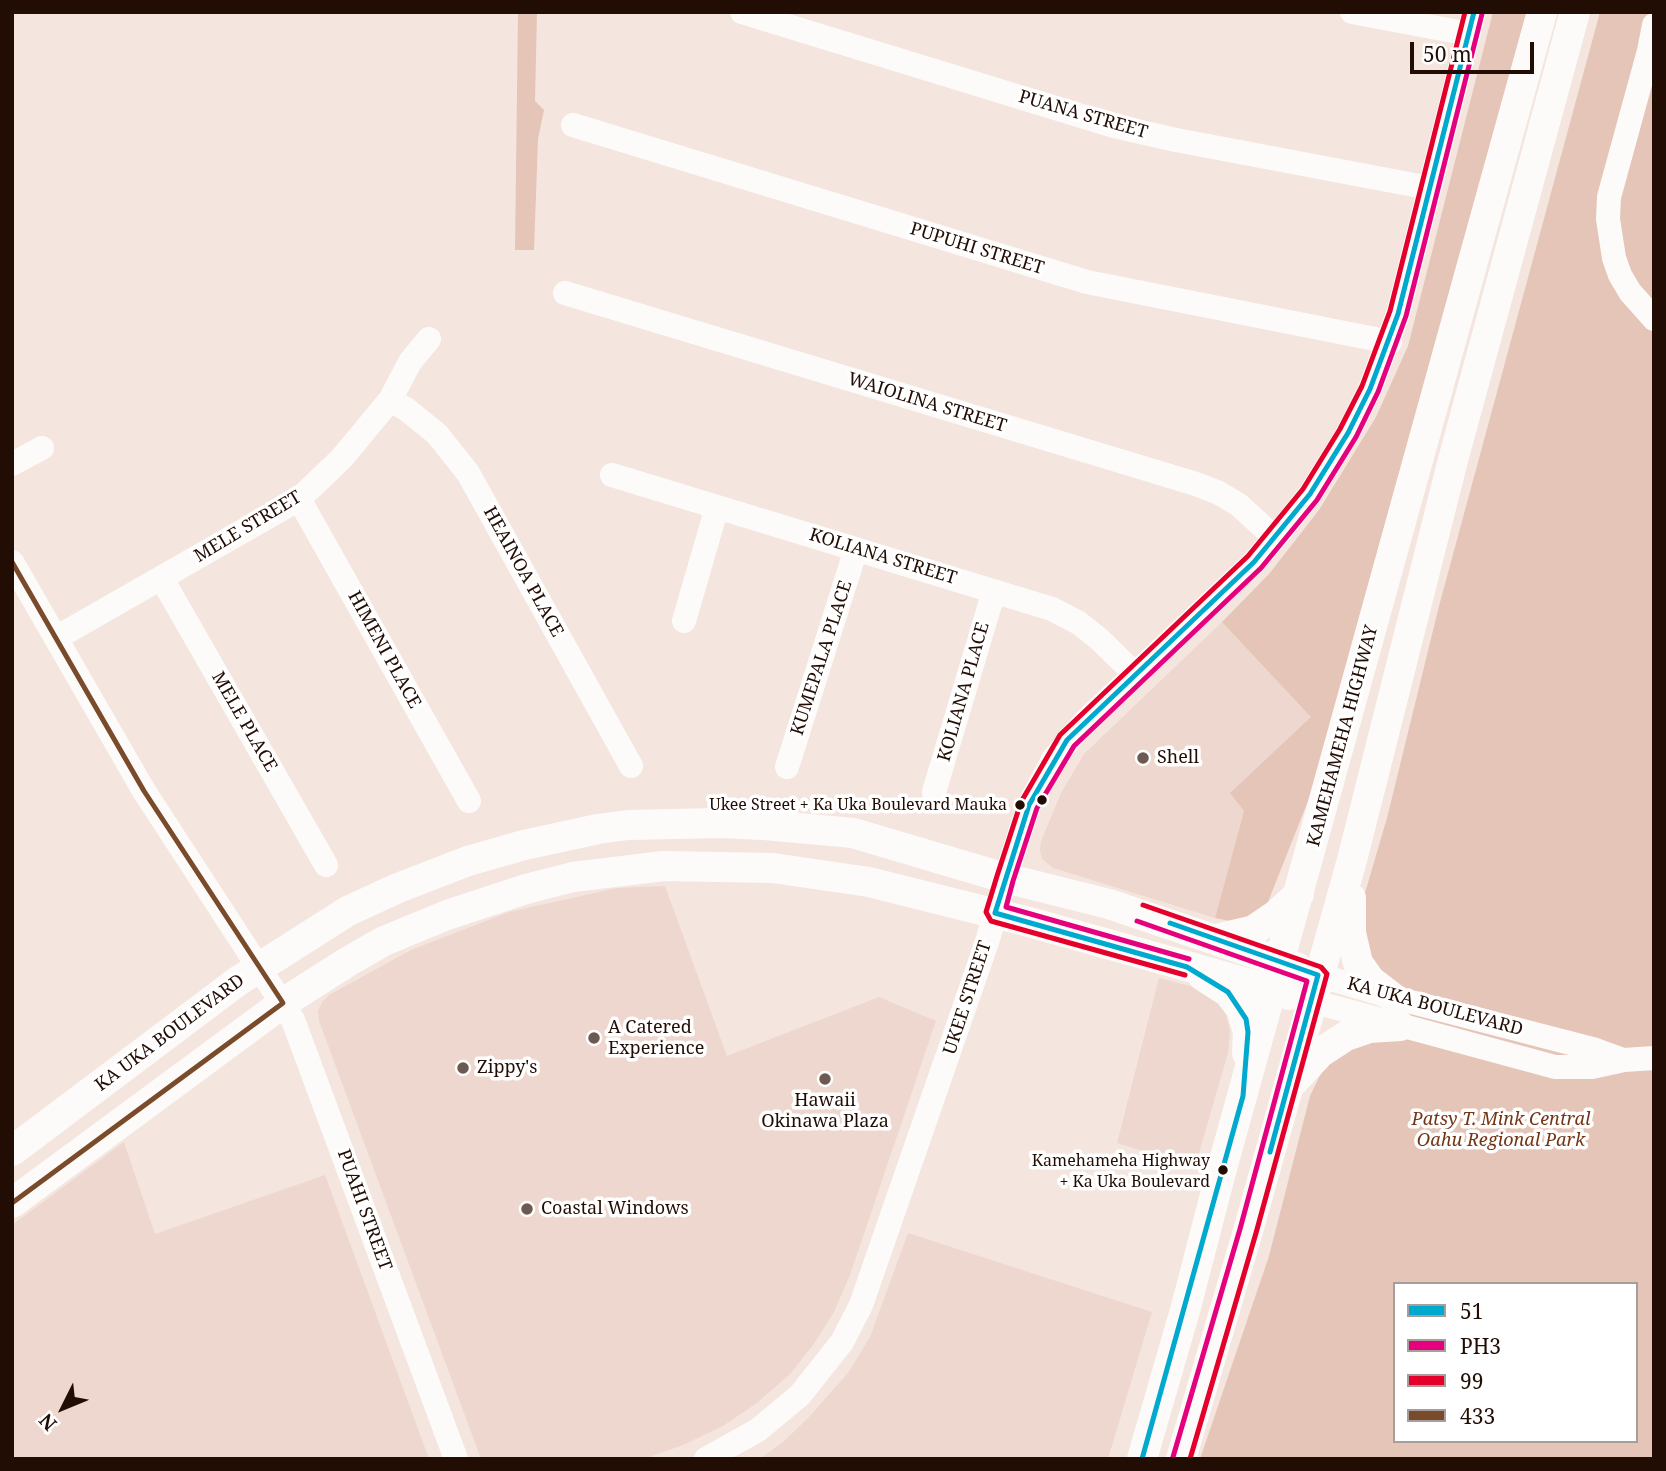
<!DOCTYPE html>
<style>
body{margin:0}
#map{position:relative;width:1666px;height:1471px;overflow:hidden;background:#f4e6df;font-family:"Noto Serif",serif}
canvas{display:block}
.frame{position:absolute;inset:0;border:14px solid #220d04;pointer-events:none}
.legend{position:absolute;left:1393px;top:1282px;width:245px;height:161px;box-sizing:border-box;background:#fff;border:2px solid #a79e9b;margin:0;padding:9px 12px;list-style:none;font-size:21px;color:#220d04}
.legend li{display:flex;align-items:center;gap:14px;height:35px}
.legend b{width:35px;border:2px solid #a79e9b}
.north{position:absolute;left:28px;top:1373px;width:70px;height:70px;-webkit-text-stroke:5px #fff;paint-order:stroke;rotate:227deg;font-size:19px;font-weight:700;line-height:28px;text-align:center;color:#220d04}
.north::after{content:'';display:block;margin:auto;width:24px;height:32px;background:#220d04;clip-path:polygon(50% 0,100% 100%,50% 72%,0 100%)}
.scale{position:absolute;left:1410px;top:42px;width:124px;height:32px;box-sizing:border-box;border:4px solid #220d04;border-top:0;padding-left:9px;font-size:21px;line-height:24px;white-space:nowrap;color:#220d04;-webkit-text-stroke:5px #fff;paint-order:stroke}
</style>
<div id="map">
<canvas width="1666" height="1471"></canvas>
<div class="frame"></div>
<ul class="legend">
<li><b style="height:9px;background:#00a9ce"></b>51</li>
<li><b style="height:9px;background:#e5007d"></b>PH3</li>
<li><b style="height:9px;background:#e4002b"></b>99</li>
<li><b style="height:9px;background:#7a4b2a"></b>433</li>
</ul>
<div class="north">N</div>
<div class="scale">50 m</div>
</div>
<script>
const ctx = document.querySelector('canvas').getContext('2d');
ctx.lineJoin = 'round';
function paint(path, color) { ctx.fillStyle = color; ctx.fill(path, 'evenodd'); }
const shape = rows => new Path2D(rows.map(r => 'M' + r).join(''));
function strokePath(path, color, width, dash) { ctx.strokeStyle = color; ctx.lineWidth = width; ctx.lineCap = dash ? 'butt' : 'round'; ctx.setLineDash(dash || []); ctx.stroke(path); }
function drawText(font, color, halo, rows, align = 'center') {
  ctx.font = font + ' "Noto Serif",serif'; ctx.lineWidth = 7; ctx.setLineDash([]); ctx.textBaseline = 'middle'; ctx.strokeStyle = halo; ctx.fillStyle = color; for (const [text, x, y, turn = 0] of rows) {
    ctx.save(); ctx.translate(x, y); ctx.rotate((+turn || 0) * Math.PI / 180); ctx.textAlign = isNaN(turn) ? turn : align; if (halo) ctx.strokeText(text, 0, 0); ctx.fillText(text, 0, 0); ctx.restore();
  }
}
paint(shape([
 [1222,622,1312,717,1231,793,1244,811,1215,918,1053,868,1042,859,1040,851,1041,841,1061,793,1084,754],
 [665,886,727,1056,879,997,936,1021,850,1275,834,1312,813,1345,790,1374,757,1403,723,1426,683,1445,644,1459,481,1459,319,1021,318,1011,322,1002,329,995,411,950,509,912,617,888],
 [1159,978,1194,987,1213,995,1225,1011,1230,1031,1228,1053,1195,1167,1117,1143],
 [124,1142,155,1234,325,1175,429,1459,12,1459,12,1225],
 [908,1233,1152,1312,1108,1459,759,1459,782,1443,808,1418,848,1373,870,1337]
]), '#eed7ce');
paint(shape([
 [518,12,537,12,535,101,544,110,538,139,534,250,515,250],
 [1493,12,1527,12,1352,643,1327,753,1268,902,1258,913,1248,919,1230,921,1215,918,1244,811,1230,793,1311,717,1222,622,1269,574,1319,510,1376,417,1408,346],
 [1600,12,1654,12,1654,1459,1200,1459,1269,1256,1310,1096,1326,1063,1358,1041,1399,986,1363,954,1362,903,1387,818,1439,606],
 [1395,1284,1636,1284,1636,1441,1395,1441]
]), '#e4c5b7');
strokePath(shape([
 [742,12,1114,126,1176,140,1430,188],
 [1352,12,1469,34],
 [1654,25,1649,51,1609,197,1608,219,1614,258,1620,275,1630,292,1654,319],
 [573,125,1087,282,1390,342],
 [565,293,1196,484,1219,493,1239,505,1275,538],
 [390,400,406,409,437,434,468,473,631,766],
 [12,464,42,448],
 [612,475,1052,609,1079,623,1099,639,1135,674],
 [299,499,469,801],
 [12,562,144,791,293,1020,456,1459],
 [162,579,326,865],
 [684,621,717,507],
 [56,638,299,499,341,459,371,423,390,400,410,362,429,339],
 [787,767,856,549],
 [934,792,994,591],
 [1318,975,1392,997,1593,1049,1623,1060],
 [1311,1001,1555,1067,1592,1067,1624,1060,1654,1058],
 [706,1459,758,1430,800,1395,842,1342,861,1305,987,942,1013,854,1029,805,1054,758,1086,720,1254,562,1275,538,1310,494,1348,433,1370,389,1398,314,1474,12]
]), '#fdfbfa', 24);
strokePath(shape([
 [1351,898,1351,933,1358,963,1370,980,1392,997],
 [1216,939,1254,930,1276,915,1299,894],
 [1203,976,1228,992,1241,1009,1248,1032,1247,1053],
 [1292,1083,1320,1053,1346,1036,1369,1028,1400,1026],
 [12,1151,238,981,348,911,398,888,468,861,524,845,598,829,628,825,720,823,765,825,853,833,1005,878,1109,904,1298,968],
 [12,1203,283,1003,349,961,384,941,447,915,526,889,573,877,664,866,773,868,869,882,1029,922,1290,995],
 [1142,1459,1186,1307,1221,1172,1542,12],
 [1181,1459,1248,1231,1352,860,1453,460,1575,12]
]), '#fdfbfa', 30);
strokePath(shape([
 [1170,923,1318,975,1270,1152],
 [1142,1459,1243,1096,1248,1032,1246,1019,1228,992,1187,967,995,913,1029,805,1067,740,1254,562,1310,494,1348,433,1370,389,1398,314,1474,12]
]), '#00a9ce', 5);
strokePath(shape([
 [1137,921,1307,981,1240,1229,1173,1457],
 [1189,959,1006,907,1013,881,1037,808,1074,746,1261,568,1317,500,1356,437,1378,392,1406,316,1482,14]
]), '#e5007d', 5);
strokePath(shape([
 [1143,905,1321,967,1327,974,1256,1233,1190,1459],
 [1185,975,991,921,986,912,997,876,1021,802,1060,735,1248,556,1303,489,1340,429,1362,386,1390,311,1465,12]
]), '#e4002b', 5);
strokePath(shape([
 [12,562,144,791,283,1003,12,1203]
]), '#7a4b2a', 5);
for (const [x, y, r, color] of [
 [1143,758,7,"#6c5951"],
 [1042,800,6,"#220d04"],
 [1020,805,6,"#220d04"],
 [594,1038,7,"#6c5951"],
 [463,1068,7,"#6c5951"],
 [825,1079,7,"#6c5951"],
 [1223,1170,6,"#220d04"],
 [527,1209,7,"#6c5951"]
]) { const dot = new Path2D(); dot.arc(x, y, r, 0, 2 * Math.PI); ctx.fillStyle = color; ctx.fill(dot); strokePath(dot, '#fff', 2.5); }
drawText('16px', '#220d04', '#fff', [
 ["Ukee Street + Ka Uka Boulevard Mauka",1007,805],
 ["Kamehameha Highway",1210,1161],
 ["+ Ka Uka Boulevard",1210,1182]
], 'right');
drawText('18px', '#220d04', '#fff', [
 ["PUANA STREET",1083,115,16],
 ["PUPUHI STREET",977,249,17],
 ["WAIOLINA STREET",927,403,17],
 ["MELE STREET",248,527,-31],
 ["KOLIANA STREET",883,557,17],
 ["HEAINOA PLACE",523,572,61],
 ["HIMENI PLACE",384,650,61],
 ["KUMEPALA PLACE",822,658,-72],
 ["KOLIANA PLACE",964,692,-74],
 ["MELE PLACE",244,722,60],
 ["KAMEHAMEHA HIGHWAY",1343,736,-75],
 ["UKEE STREET",968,998,-72],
 ["KA UKA BOULEVARD",1435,1007,15],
 ["KA UKA BOULEVARD",170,1033,-37],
 ["PUAHI STREET",364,1210,70]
]);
drawText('18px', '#220d04', '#fff', [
 ["Shell",1157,758],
 ["A Catered",608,1028],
 ["Experience",608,1049],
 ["Zippy's",477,1068],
 ["Hawaii",825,1101,"center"],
 ["Okinawa Plaza",825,1122,"center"],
 ["Coastal Windows",541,1209]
], 'left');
drawText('italic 18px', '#743515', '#fff', [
 ["Patsy T. Mink Central",1501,1120],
 ["Oahu Regional Park",1501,1141]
]);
</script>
